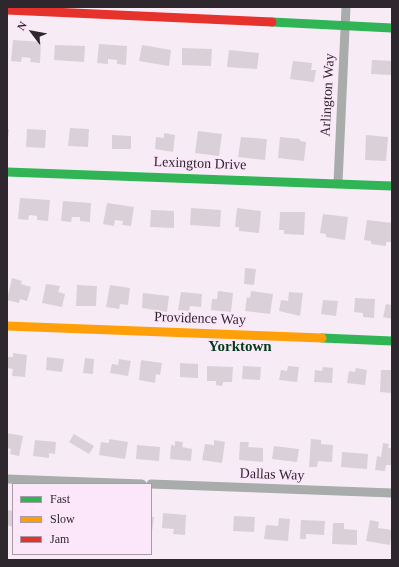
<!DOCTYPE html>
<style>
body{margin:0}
#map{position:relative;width:399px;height:567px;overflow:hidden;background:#f7ecf6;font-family:"Times New Roman",serif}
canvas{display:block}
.frame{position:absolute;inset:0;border:8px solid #2e272d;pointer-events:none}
.legend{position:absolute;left:12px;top:483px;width:140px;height:72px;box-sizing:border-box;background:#fce7fa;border:1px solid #aa9aa8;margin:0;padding:5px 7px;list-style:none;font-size:12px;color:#2e272d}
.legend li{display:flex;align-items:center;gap:8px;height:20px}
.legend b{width:20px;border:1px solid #aa9aa8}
.north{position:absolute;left:12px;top:12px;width:40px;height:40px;-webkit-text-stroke:3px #fce7fa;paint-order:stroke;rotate:302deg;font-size:11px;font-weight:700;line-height:16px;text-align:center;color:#2e272d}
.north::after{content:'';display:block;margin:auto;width:14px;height:18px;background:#2e272d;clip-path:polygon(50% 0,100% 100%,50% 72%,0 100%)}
</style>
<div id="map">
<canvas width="399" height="567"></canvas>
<div class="frame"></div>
<ul class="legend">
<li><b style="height:5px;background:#30b455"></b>Fast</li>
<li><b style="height:5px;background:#ff9f0a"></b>Slow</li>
<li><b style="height:5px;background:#e5322d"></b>Jam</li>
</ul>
<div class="north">N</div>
</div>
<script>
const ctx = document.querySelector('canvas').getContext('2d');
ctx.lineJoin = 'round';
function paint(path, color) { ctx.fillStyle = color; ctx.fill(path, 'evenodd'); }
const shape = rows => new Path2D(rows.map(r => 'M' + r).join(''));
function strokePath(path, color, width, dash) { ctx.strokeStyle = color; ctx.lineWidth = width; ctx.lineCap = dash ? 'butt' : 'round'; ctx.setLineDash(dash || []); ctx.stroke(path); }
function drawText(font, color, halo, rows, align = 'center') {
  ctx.font = font + ' "Times New Roman",serif'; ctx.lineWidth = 4; ctx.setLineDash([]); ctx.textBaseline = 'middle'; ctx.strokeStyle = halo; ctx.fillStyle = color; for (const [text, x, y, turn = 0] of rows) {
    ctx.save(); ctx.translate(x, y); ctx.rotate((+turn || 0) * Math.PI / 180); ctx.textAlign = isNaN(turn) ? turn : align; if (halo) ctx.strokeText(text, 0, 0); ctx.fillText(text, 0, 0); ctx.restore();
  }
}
paint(shape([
 [13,40,41,42,40,63,30,62,31,58,22,57,21,62,11,61],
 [99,44,127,46,126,65,117,64,117,60,108,59,108,64,97,63],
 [55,45,85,46,84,62,54,60],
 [142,45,171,50,169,66,139,61],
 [182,48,212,49,211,66,182,65],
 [229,50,259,53,257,69,227,67],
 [372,60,392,61,392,75,371,74],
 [293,61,312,63,311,70,316,70,314,82,290,79],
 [70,128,89,129,88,147,68,146],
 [7,129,9,129,8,139,7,139],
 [27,129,46,130,45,148,26,147],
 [198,131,222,134,219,156,195,153],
 [164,133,175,135,173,152,155,149,156,137,164,138],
 [112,135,131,136,131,149,112,149],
 [366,135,388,137,386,161,365,160],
 [241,137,267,139,265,160,238,157],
 [280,137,300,139,300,141,306,142,304,161,278,158],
 [20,198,50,200,48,221,37,220,37,216,29,215,28,220,18,219],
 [63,201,91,203,90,222,80,221,80,217,72,217,71,222,61,221],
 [107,203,134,207,131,226,122,225,123,221,115,220,114,226,103,224],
 [191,208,221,210,220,227,190,225],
 [237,208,261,211,259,233,239,231,239,227,235,227],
 [151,210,174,211,174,228,150,227],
 [280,212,305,212,304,235,284,234,284,230,279,230],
 [323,214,348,217,345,240,326,237,326,234,320,233],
 [367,220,392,223,391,242,386,242,386,246,371,244,371,241,364,240],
 [245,268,256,269,254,285,244,284],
 [12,278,22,281,21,284,31,287,27,301,20,299,19,303,7,300],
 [46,284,60,286,58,292,65,294,62,307,42,303],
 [77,285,97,286,96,306,76,306],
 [110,285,130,288,128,305,120,304,119,309,106,307],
 [218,291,233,293,231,312,211,310,212,299,217,299],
 [251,291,273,294,270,314,245,311,247,297,250,298],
 [181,292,202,294,201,307,190,306,189,311,178,310],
 [289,292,303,293,300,316,279,311,281,300,288,301],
 [143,293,169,296,167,312,142,308],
 [355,298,375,299,374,318,363,317,363,313,354,312],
 [323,300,338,301,336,316,321,314],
 [386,304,392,305,392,319,383,317],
 [13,353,27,355,25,377,12,376,13,369,7,368,7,357,13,357],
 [47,357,64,359,62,372,46,370],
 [85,358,94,359,93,374,83,373],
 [119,359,131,361,128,376,110,373,112,364,118,365],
 [141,360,162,363,160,375,156,374,155,383,139,380],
 [180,363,198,364,198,378,180,377],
 [207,366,233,367,232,382,223,382,222,386,216,385,216,381,207,381],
 [243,366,261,367,260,380,242,379],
 [288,366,299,367,297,382,279,380,281,370,287,371],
 [323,367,333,368,332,383,314,382,315,370,322,371],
 [356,368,367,370,365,385,347,383,349,371,355,372],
 [381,370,392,370,391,393,380,392],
 [7,433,23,436,19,456,10,454,11,449,7,448],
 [74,434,94,446,89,454,69,442],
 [109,439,128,442,125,459,99,455,101,442,109,443],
 [311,439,321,440,321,444,333,445,332,462,318,461,317,467,309,467],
 [35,440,56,442,55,454,49,453,49,458,33,456],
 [214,440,225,442,222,463,202,460,205,444,214,445],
 [175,441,183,442,182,447,192,449,191,461,170,459,171,445,175,446],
 [240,442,249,442,248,447,263,448,263,462,239,460],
 [383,443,389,444,388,448,392,448,392,465,386,465,385,471,375,470,377,456,381,457],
 [137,445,160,447,159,461,136,459],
 [274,446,299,449,297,462,272,459],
 [342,452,368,454,367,469,341,467],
 [7,510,13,511,13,527,7,525],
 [163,513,186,515,185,535,173,534,174,529,162,528],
 [234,516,255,517,254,532,233,531],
 [151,517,154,517,152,532,151,532],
 [279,518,290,519,288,541,264,539,266,525,278,526],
 [301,520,325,521,324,535,306,534,306,539,300,539],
 [370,520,379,522,378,528,392,530,390,545,366,541],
 [333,523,344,523,344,529,357,530,357,545,332,544]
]), '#d9d0d8');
strokePath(shape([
 [338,183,346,7],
 [7,479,142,484],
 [151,484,392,493]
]), '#a8acaa', 9);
strokePath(shape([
 [272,22,392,28],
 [7,172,392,186],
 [322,338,392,341]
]), '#30b455', 9);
strokePath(shape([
 [7,326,322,338]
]), '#ff9f0a', 9);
strokePath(shape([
 [7,10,272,22]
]), '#e5322d', 9);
drawText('14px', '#2e272d', '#fce7fa', [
 ["Arlington Way",328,95,-87],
 ["Lexington Drive",200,164,2],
 ["Providence Way",200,319,2],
 ["Dallas Way",272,475,2]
]);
drawText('bold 15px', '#003b1b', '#fce7fa', [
 ["Yorktown",240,347]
]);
</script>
